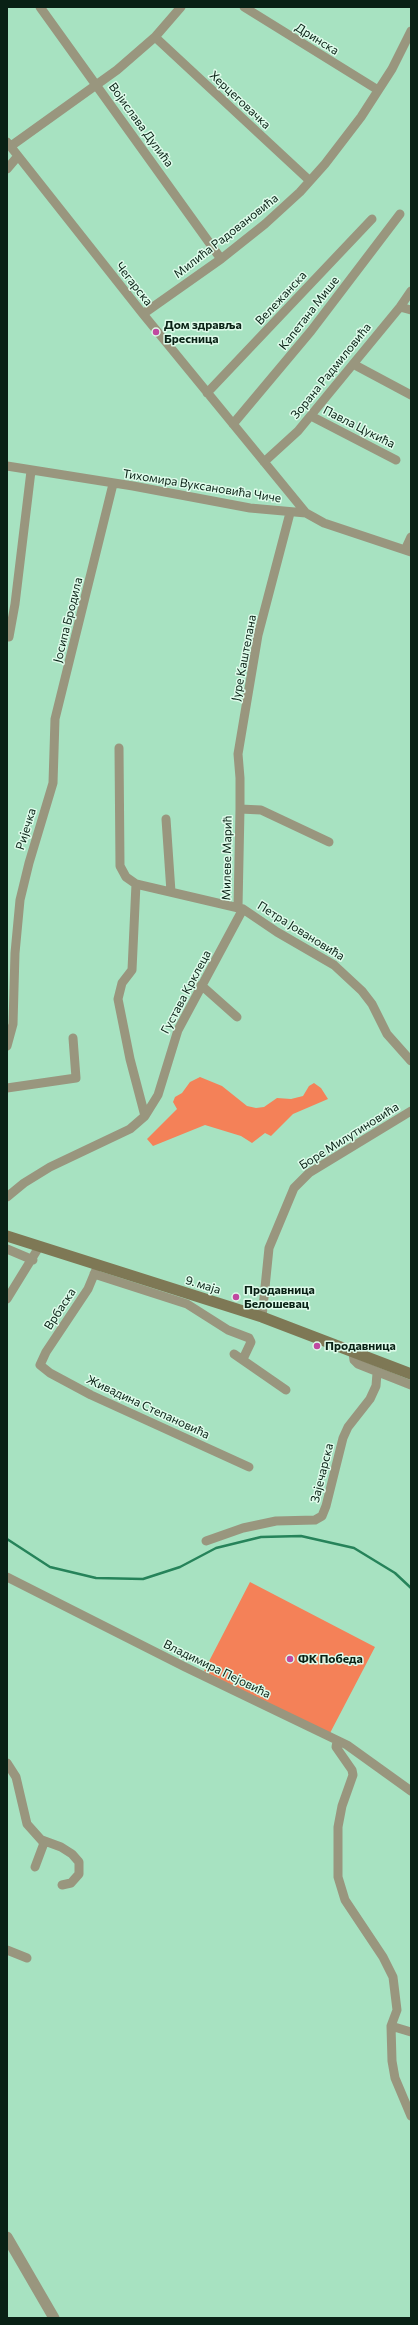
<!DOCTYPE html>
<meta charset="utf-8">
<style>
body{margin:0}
#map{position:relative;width:418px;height:2325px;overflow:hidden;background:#a7e2c1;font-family:Commissioner,sans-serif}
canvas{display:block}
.frame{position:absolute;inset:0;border:8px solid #092115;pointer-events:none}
</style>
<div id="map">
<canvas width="418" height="2325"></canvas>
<div class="frame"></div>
</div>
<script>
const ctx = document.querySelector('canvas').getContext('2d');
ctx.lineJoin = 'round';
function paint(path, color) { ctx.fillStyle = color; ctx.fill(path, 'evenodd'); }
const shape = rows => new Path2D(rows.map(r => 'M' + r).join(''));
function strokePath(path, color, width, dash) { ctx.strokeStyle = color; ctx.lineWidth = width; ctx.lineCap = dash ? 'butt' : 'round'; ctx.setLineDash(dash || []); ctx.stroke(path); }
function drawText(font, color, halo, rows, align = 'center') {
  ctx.font = font + ' Commissioner,sans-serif'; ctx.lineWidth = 3; ctx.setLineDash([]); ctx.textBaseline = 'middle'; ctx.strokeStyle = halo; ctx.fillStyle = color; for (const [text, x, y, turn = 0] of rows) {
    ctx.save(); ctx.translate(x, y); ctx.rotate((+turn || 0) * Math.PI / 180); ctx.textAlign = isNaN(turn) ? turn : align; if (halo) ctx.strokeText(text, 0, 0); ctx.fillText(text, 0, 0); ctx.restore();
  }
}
paint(shape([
 [200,1077,222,1086,247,1106,256,1108,264,1107,277,1098,291,1099,303,1096,309,1086,314,1083,321,1088,328,1099,293,1114,271,1136,265,1133,252,1143,241,1136,205,1125,153,1146,147,1139,177,1109,173,1102,175,1097,182,1093,190,1082],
 [250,1582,375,1647,329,1735,204,1671]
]), '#f48158');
strokePath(shape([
 [7,1539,50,1567,96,1578,143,1579,180,1567,216,1548,261,1537,301,1536,354,1548,395,1573,411,1588]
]), '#26835a', 2.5);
strokePath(shape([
 [40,7,221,259],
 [244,7,378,90],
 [155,37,310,181],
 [7,142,143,314,306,513,324,523,411,552],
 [11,146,117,70,155,37,181,7],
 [7,169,18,156],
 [400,307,411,310],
 [143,314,221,259,265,224,300,192,325,164,361,117,392,69,411,31],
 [353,364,411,395],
 [207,393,372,219],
 [311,416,396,460],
 [233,424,311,331,400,214],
 [264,462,298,431,400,307,411,291],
 [7,466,133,486,250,508,306,513],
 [405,550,411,537],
 [9,637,15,604,31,471],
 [119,748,120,866,126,877,136,884,243,909,277,932,334,965,362,991,372,1004,387,1034,411,1061],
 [240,809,240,778,238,754,258,635,290,513],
 [166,819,171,892],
 [136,884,132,970,122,983,118,999,130,1059,145,1116],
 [238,907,240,809,261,810,329,842],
 [201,985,237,1017],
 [7,1046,13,1024,15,953,20,900,29,863,53,783,55,719,113,484],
 [7,1088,76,1078,73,1038],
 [7,1197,24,1183,50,1167,130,1129,145,1116,158,1095,178,1030,243,909],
 [7,1249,33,1260],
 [98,1265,88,1289,46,1352,40,1365,50,1373,91,1395,249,1467],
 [94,1274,187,1304,228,1330,249,1338,251,1342,243,1359],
 [7,1299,39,1247],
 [262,1317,269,1248,294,1188,309,1173,411,1111],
 [353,1353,354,1360,358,1364,411,1385],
 [234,1354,286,1390],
 [206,1541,243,1528,276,1521,315,1520,322,1516,326,1506,343,1438,348,1427,370,1399,376,1386,377,1373],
 [7,1577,185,1667,347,1745,411,1791],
 [337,1742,336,1747,352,1770,353,1775,342,1806,338,1827,338,1877,345,1900,383,1957,393,1977,397,2010,391,2026,392,2061,395,2078,411,2116],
 [7,1763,16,1777,27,1824,44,1843,35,1867],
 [42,1840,61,1847,72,1854,79,1862,79,1874,71,1883,62,1885],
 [7,1950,27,1958],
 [391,2026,411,2032]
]), '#99967e', 9);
strokePath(shape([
 [7,2237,54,2318]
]), '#99967e', 11);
strokePath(shape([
 [7,1236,262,1317,411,1374]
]), '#7e7855', 11);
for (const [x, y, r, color] of [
 [156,332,4,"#c049a0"],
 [236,1297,4,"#c049a0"],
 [317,1346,4,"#c049a0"],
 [290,1659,4,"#c049a0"]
]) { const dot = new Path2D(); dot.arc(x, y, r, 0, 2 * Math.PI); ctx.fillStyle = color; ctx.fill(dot); strokePath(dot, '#defbea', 1.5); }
drawText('12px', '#092115', '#defbea', [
 ["Дринска",317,39,32],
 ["Херцеговачка",240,100,43],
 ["Војислава Дулића",141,125,54],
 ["Милића Радовановића",226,236,-38],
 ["Чегарска",134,284,52],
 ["Вележанска",281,298,-47],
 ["Капетана Мише",309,313,-52],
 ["Зорана Радмиловића",331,371,-51],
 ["Павла Цукића",359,427,27],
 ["Тихомира Вуксановића Чиче",202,486,9],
 ["Јосипа Бродила",68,620,-76],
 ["Јуре Каштелана",244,658,-79],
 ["Ријечка",26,829,-73],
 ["Милеве Марић",227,858,-89],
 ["Петра Јовановића",301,931,32],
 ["Густава Крклеца",186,992,-62],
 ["Боре Милутиновића",349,1136,-32],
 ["9. маја",203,1285,17],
 ["Врбаска",60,1309,-57],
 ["Живадина Степановића",148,1407,25],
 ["Зајечарска",322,1473,-76],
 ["Владимира Пејовића",217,1669,26]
]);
drawText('bold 12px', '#092115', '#defbea', [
 ["Дом здравља",164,325],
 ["Бресница",164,339],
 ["Продавница",244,1290],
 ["Белошевац",244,1304],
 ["Продавница",325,1346],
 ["ФК Победа",298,1659]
], 'left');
</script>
